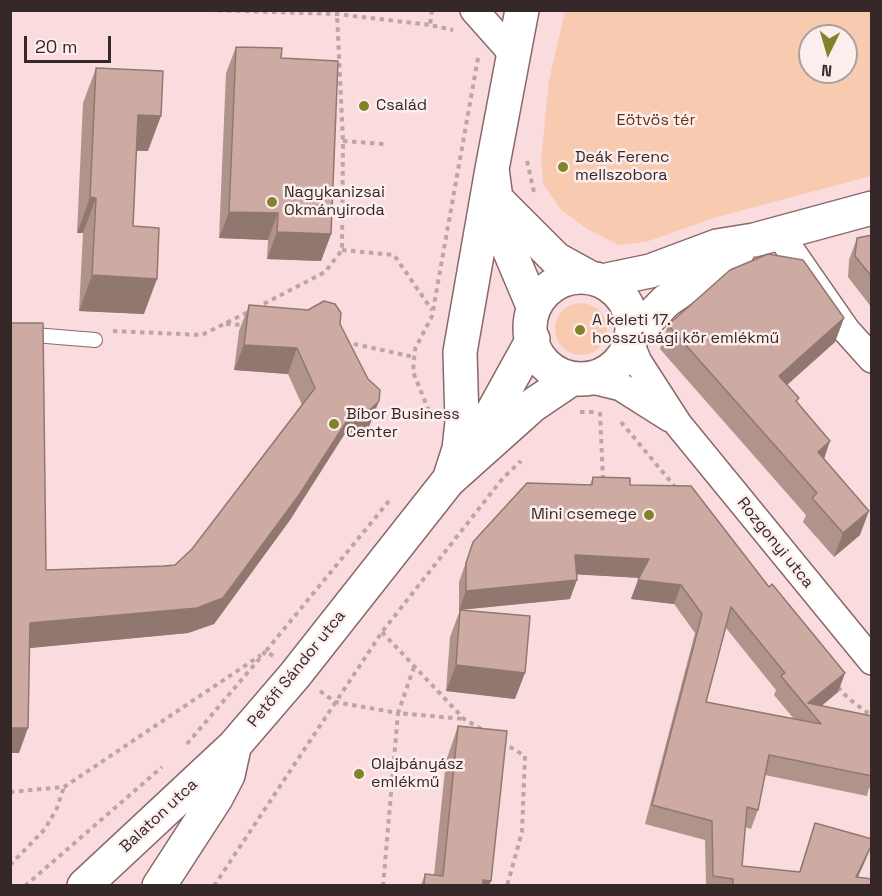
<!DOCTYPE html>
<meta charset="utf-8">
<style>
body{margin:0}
#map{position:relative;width:882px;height:896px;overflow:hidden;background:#fbdcde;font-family:"Space Grotesk",sans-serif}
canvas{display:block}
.frame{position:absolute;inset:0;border:12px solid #362829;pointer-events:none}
.north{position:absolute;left:798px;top:24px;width:60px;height:60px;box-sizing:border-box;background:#fdeeee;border:2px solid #ad9f9f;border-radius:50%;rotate:185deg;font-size:16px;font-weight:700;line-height:24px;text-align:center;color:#362829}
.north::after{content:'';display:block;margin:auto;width:21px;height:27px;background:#82822b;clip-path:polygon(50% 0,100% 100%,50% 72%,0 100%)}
.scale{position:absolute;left:24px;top:36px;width:87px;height:27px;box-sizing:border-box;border:3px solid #362829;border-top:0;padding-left:8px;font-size:18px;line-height:21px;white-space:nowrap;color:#362829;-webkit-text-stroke:4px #fdeeee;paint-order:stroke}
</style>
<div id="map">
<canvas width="882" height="896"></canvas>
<div class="frame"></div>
<div class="north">N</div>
<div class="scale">20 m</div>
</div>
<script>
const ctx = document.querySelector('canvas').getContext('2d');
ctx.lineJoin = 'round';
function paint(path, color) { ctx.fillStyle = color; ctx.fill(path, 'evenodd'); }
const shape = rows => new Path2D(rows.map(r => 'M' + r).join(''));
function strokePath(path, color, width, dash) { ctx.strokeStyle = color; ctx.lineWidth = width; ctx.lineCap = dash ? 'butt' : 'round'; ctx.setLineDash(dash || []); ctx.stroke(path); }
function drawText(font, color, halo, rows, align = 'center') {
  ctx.font = font + ' "Space Grotesk",sans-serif'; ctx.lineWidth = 5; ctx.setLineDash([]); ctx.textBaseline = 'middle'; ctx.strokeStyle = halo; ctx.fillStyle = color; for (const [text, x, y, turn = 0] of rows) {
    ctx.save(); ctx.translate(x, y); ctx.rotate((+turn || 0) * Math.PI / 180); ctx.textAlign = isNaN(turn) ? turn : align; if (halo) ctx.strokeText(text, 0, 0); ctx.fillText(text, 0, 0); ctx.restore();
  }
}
paint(shape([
 [565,11,871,11,871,176,717,217,646,242,619,245,589,230,561,210,543,184,541,159,549,80],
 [810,36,846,36,846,72,810,72],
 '555 329a26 26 0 1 1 52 0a26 26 0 1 1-52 0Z'
]), '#f8cbb1');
const lane = shape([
 [10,333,95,340]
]);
const street = shape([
 [474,10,514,55],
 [778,232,846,330,872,359],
 [630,343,638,362,678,424,872,661],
 [588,379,621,387,670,418]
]);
const secondary = shape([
 [522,10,492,169,500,228,533,306],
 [496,199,556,259,587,276],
 '530 328a51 51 0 1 1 102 0a51 51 0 1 1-102 0Z',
 [602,281,650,271,717,246,754,240,872,208],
 [632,336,666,301,738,251],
 [474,446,533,339],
 [449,480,459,449,462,422,460,352,492,169],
 [84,886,234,746,295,675,448,481,533,405,570,380],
 [159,886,216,798,228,775,234,748]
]);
strokePath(lane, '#89686a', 16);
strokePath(street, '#89686a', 30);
strokePath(secondary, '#89686a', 36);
strokePath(shape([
 [209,10,337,14,430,25],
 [432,10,430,25,453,30],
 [343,141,384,144],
 [527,161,534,192],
 [342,250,394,255,432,310],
 [256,308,325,272,342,250,343,141,337,14],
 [226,324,246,325],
 [113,331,202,335,250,311],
 [345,342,414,357],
 [429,411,413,372,415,349,432,316,478,58],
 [580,412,596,412],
 [600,412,603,480],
 [621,422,676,488],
 [382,632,464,719,483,730],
 [273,656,266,651,389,501],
 [414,667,398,713,464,719],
 [838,687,849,699,872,716],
 [320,691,335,702,398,713,383,886],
 [502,742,525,756,522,832,507,886],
 [187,744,266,651],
 [10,792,64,787,261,655],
 [10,865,45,829,57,808,64,787],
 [25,886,162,767],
 [214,886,382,632,503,478,521,461]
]), '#bda4a5', 4, [4.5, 4.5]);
strokePath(lane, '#fff', 14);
strokePath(street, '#fff', 27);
strokePath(secondary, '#fff', 33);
paint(shape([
 [236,47,281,58,331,234,321,261,267,259,268,240,219,238,226,73],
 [96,68,148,151,136,151,133,226,144,314,79,311,83,233,77,233,83,103],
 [872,235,872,308,848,277,849,260,857,238],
 [249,305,340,324,369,427,362,435,344,435,290,520,214,624,188,633,29,648,19,753,10,323,46,570,164,566,175,565,192,549,302,405,288,374,234,370,239,331],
 [844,318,835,342,787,385,797,403,860,535,834,557,803,522,806,515,660,349,668,325],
 [593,477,630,485,769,587,845,673,838,692,821,706,872,716,872,788,869,788,867,796,765,775,758,810,751,829,745,827,742,866,799,872,815,823,866,859,858,877,872,885,706,885,705,840,645,824,695,633,674,604,631,599,639,578,576,574,570,599,459,610,459,582,473,542,590,485],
 [726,628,776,690,774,695,794,719,706,702],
 [460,610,515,699,446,691,450,637],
 [458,726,491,881,489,885,421,885,425,874,434,875,446,761]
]), '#b0938b');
paint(shape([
 [138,115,161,116,148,151,125,150],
 [90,197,96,198,83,233,77,233],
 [229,212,278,213,268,240,219,238],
 [277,232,331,234,321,261,267,259],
 [92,275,157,279,144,314,79,311],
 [844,318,835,342,770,400,779,376],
 [244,345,297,348,288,374,234,370],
 [379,401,369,427,362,435,344,435,290,520,214,624,188,633,20,649,30,623,197,608,354,410],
 [830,441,822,465,818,452],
 [869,511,860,535,834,557,843,533],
 [575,555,649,559,643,578,568,574],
 [577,580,570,599,459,610,466,591],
 [638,580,681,585,674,604,631,599],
 [456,665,525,673,515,699,446,691],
 [845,673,838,692,812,714,808,703],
 [10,728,28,728,19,753,10,753],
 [872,845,866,859,854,885,856,877],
 [483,880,491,881,489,885,481,885]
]), '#907871');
const building = shape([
 [236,47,282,48,281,58,338,61,331,234,277,232,278,213,229,212,236,47],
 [96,68,163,71,161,116,138,115,133,226,159,228,157,279,92,275,96,198,90,197,96,68],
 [872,235,872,277,855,256,857,238,872,235],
 [768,254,803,260,844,318,779,376,799,398,796,401,830,441,818,452,869,511,843,533,812,498,817,493,668,325,730,270,768,254],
 [324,301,335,304,341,313,340,324,368,379,380,390,379,401,371,409,354,410,299,495,223,598,197,608,30,623,28,728,10,728,10,323,43,323,46,570,164,566,175,565,192,549,315,388,297,348,244,345,249,305,308,310,324,301],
 [593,477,630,478,630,485,691,486,769,587,772,584,845,673,808,703,872,716,872,776,769,755,758,810,747,807,742,866,800,872,815,823,872,839,872,844,856,877,872,879,872,885,733,885,733,879,713,876,712,821,652,805,702,614,681,585,638,580,649,559,575,555,577,580,466,591,466,563,473,542,527,483,592,485,593,477],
 [731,607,785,673,781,676,821,724,706,702,731,607],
 [460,610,530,616,525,673,456,665,460,610],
 [458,726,507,731,491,881,483,880,483,885,424,885,425,874,443,876,458,726]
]);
paint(building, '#cdaba2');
strokePath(building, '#907871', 1.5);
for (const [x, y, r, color] of [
 [364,106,6,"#82822b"],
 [563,167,6,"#82822b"],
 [272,202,6,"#82822b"],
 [580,330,6,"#82822b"],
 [334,424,6,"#82822b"],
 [649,515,6,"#82822b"],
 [359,774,6,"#82822b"]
]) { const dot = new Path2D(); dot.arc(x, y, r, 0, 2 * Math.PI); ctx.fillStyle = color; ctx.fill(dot); strokePath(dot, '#fdeeee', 2); }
drawText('16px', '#362829', '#fdeeee', [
 ["Család",376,106],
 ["Deák Ferenc",575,158],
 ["mellszobora",575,176],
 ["Nagykanizsai",284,193],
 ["Okmányiroda",284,211],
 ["A keleti 17.",592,321],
 ["hosszúsági kör emlékmű",592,339],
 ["Bíbor Business",346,415],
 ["Center",346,433],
 ["Mini csemege",637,515,"right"],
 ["Olajbányász",371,765],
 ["emlékmű",371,783]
], 'left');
drawText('16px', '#64330e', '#fdeeee', [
 ["Eötvös tér",656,121]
]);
drawText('16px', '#362829', '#fdeeee', [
 ["Rozgonyi utca",775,543,51],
 ["Petőfi Sándor utca",297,669,-51],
 ["Balaton utca",159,816,-43]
]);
</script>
